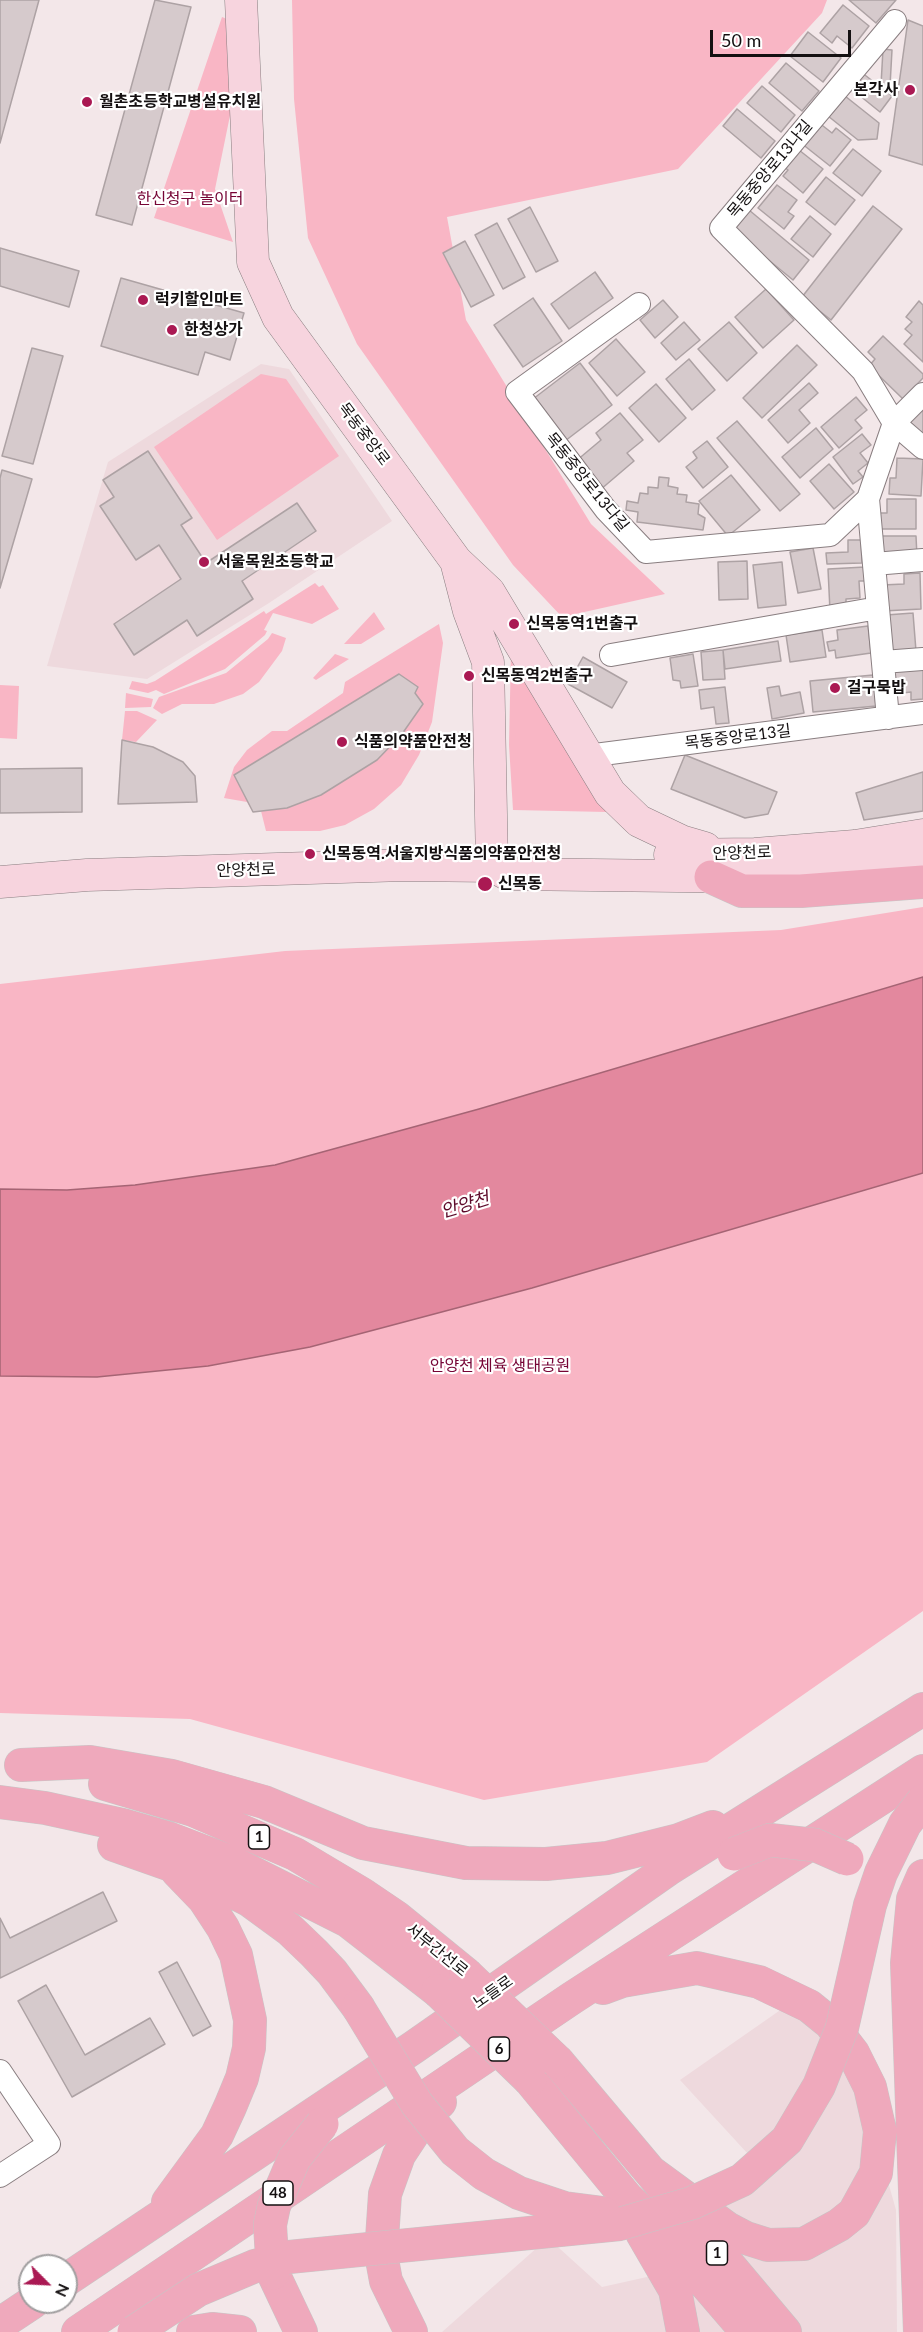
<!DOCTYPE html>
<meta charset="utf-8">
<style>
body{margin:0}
#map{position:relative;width:923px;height:2332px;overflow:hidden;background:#f3e7e9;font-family:Lato,sans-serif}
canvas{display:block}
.north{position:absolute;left:18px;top:2254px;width:60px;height:60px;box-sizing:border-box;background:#fff;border:2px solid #a19fa0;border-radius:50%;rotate:114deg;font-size:16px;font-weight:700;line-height:24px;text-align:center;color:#141011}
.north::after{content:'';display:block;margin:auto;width:21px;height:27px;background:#aa1953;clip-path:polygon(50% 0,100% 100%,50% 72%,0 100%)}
.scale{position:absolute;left:710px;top:30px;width:141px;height:27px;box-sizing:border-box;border:3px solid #141011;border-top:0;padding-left:8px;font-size:18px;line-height:21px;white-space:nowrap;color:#141011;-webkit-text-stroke:4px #fff;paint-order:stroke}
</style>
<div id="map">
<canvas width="923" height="2332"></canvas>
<div class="north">N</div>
<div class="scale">50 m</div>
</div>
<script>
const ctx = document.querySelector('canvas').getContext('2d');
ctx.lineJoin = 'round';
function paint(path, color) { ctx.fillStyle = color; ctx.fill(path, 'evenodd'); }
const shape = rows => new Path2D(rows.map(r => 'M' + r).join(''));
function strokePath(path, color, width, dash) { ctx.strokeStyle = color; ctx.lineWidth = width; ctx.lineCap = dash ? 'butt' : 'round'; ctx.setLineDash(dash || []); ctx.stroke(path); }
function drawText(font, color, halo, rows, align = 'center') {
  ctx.font = font + ' Lato,"Noto Sans KR",sans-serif'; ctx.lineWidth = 4.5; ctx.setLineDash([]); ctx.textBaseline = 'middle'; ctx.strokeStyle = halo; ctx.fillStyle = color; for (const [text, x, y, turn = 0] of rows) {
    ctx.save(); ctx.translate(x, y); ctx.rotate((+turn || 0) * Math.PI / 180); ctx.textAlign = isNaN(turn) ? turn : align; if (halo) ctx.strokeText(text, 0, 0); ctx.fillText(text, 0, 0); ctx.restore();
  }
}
paint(shape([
 [261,364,289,369,392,521,269,603,147,679,47,666,108,462],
 [789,2004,859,2079,896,2210,897,2332,442,2332,548,2238,602,2287,647,2277,759,2166,680,2080]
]), '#eed9dd');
paint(shape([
 [292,0,827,0,822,13,678,169,447,217,466,320,591,524,665,594,562,617,513,565,357,344,308,238,294,99],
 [222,17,237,23,235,91,215,189,233,242,154,218],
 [261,374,286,379,339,456,217,540,154,447],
 [315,583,319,587,323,585,339,609,312,624,273,613,264,630,267,631,265,635,225,669,164,694,156,690,148,693,129,689,132,681,147,684,155,681,264,611,266,614],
 [374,612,385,629,361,644,344,644],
 [439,624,443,643,432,722,419,755,401,785,374,809,345,825,320,831,266,831,261,811,253,812,247,802,224,798,234,767,247,750,272,731,287,731,343,693,345,682],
 [272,633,286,638,282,651,259,682,243,694,214,704,182,704,162,714,153,708,159,697,226,673,268,639],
 [511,651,607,812,513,810,509,745],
 [335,654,349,659,316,680,313,678],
 [0,685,19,686,17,739,0,738],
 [126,693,153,699,151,707,125,708],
 [125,711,137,711,157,720,136,742,122,740],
 [923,907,923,1611,707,1762,484,1800,190,1719,0,1713,0,984,285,951,781,930]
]), '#f9b6c5');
const water = shape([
 [923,977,923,1173,532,1288,310,1347,208,1366,97,1377,0,1376,0,1189,67,1190,135,1185,275,1165,479,1109,923,977]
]);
paint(water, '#e3889e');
strokePath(water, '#a56474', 1.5);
const building = shape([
 [0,0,39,0,0,143,0,0],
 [155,0,191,7,132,225,96,215,155,0],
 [849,0,896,0,876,23,849,0],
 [843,5,869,26,852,48,837,36,832,43,820,33,843,5],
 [908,20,923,26,923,165,889,155,908,20],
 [808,32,841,58,823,82,790,56,808,32],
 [883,49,892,50,890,86,881,85,883,49],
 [786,63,819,91,802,111,769,83,786,63],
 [861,72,892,96,880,112,849,87,861,72],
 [762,86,795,115,781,132,747,103,762,86],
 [845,96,879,123,877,139,858,140,828,116,845,96],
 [737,109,775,141,761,158,723,126,737,109],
 [818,122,832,133,836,128,851,140,830,166,801,143,818,122],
 [853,149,881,171,862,196,833,173,853,149],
 [799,150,823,169,803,193,783,176,788,170,784,167,799,150],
 [826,177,855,200,835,225,806,202,826,177],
 [777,185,797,200,788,212,794,216,784,229,758,208,777,185],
 [873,206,902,229,831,320,802,297,873,206],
 [530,207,558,261,536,272,508,219,530,207],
 [749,210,809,260,793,280,732,230,749,210],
 [810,216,831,234,813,257,791,239,810,216],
 [497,223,525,277,503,289,475,235,497,223],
 [465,241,494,295,471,307,443,253,465,241],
 [0,248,79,271,69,307,0,286,0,248],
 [595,272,613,298,569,329,551,304,595,272],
 [121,278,244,313,230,360,205,352,198,375,101,346,121,278],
 [766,289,794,320,763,348,735,317,766,289],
 [533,298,562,341,523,367,494,325,533,298],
 [663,300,678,317,655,338,640,320,663,300],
 [919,301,923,305,923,362,904,344,912,335,905,329,912,322,906,317,919,301],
 [684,322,700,340,676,360,661,343,684,322],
 [729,322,757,353,727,381,698,349,729,322],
 [883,336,923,374,923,378,903,399,869,366,875,359,868,352,883,336],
 [616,339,645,372,617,396,589,363,616,339],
 [797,345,817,365,762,418,743,398,797,345],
 [32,348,63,356,33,464,2,456,32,348],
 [689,359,715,390,692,410,666,379,689,359],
 [580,363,612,405,565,441,533,399,580,363],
 [809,383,818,393,799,410,810,423,788,443,768,420,809,383],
 [656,384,686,418,659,442,629,408,656,384],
 [856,397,867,410,855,420,862,428,839,448,821,427,856,397],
 [923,408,923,434,910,422,923,408],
 [620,413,643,440,627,453,634,461,600,490,576,461,601,440,596,433,620,413],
 [737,421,800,494,780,511,717,438,737,421],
 [816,428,833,449,800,478,782,457,816,428],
 [862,434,871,445,860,453,868,463,858,471,863,477,853,484,833,457,862,434],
 [707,441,728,467,703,488,686,467,697,458,693,452,707,441],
 [148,451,192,518,181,525,206,563,297,503,316,531,242,581,253,599,197,636,187,620,134,655,114,624,181,579,159,545,136,560,100,506,114,497,103,480,148,451],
 [897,458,923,459,921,496,889,494,890,478,896,478,897,458],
 [829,464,854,492,834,509,810,481,829,464],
 [2,470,32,479,0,588,0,478,2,470],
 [731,475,760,510,728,536,699,501,731,475],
 [659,477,669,478,668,486,678,488,677,494,687,495,686,502,699,504,698,514,705,518,703,530,637,522,638,512,626,510,627,501,638,503,640,493,648,494,648,487,658,488,659,477],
 [887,499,916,499,916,529,879,529,878,513,887,513,887,499],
 [879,536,916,536,917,557,879,558,879,536],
 [848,540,861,540,862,563,827,564,826,553,848,552,848,540],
 [813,548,821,589,798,593,790,552,813,548],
 [747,561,748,599,719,600,718,562,747,561],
 [782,562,786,605,758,608,753,565,782,562],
 [865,567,866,581,859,581,860,598,846,599,846,610,830,611,828,569,865,567],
 [920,573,921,609,883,611,882,585,904,584,904,574,920,573],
 [913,613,916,651,889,654,886,615,913,613],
 [868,626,871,653,836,658,835,650,829,651,827,642,838,640,837,630,868,626],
 [822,630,826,657,790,662,786,635,822,630],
 [778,641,781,661,725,669,723,650,778,641],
 [723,650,725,679,703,680,701,652,723,650],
 [693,654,698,686,681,688,680,681,673,680,670,658,693,654],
 [583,657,627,682,612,708,568,684,583,657],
 [923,667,923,699,911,700,911,692,892,694,890,670,923,667],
 [399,674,418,687,415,693,423,704,402,734,377,760,321,795,287,808,253,812,234,775,399,674],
 [873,675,876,706,813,712,810,681,873,675],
 [779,686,781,696,800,692,804,713,772,719,767,688,779,686],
 [725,687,729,723,716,724,714,707,701,709,699,690,725,687],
 [122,740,153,747,183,762,195,776,197,802,118,804,122,740],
 [685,755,777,792,768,814,745,818,671,789,685,755],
 [82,768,82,812,0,813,0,769,82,768],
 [923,772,923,811,864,820,856,793,923,772],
 [103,1892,117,1921,0,1978,0,1918,10,1938,103,1892],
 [177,1962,211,2026,193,2036,159,1972,177,1962],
 [46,1985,85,2055,150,2018,165,2044,72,2097,18,2001,46,1985]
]);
paint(building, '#d6cacc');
strokePath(building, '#ada2a4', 1.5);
const minor = shape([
 [895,21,721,228,863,371,894,423,923,448],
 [639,304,517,392,606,510,646,552,830,535,868,499,894,423,923,394],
 [868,499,888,718],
 [874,564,923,560],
 [611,655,878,608],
 [883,662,923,659],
 [587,756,923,713],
 [0,2071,49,2144,0,2176]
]);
const secondary = shape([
 [241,0,253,262,278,317,456,561,469,611,488,662,492,866],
 [456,561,489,592,610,793,639,821,681,841,705,848],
 [670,855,755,854,855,846,923,835],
 [0,882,87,875,404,865,492,866,507,874,762,877,923,861]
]);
const primary = shape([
 [711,877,742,891,801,891,923,882],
 [21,1765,90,1762,172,1776,264,1802,363,1843,466,1863,546,1864,607,1858,679,1840,713,1827],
 [105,1784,193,1810,295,1854,362,1894,396,1917,466,1974],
 [0,1802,45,1808,123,1825,168,1838,233,1863,348,1921,438,1991],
 [114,1845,202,1876,249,1900,290,1930,314,1953,332,1972,358,2007],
 [603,1988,622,1981,697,1968,759,1982,809,2006,830,2023,853,2053,870,2087,880,2131,876,2173,854,2213,839,2225,804,2244,768,2245,746,2238,727,2228,652,2173],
 [558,2062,785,2332],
 [530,2080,627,2198,655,2225,747,2332],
 [168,2202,217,2135,230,2107,242,2078,249,2048,250,2020,236,1955,223,1928,204,1899,177,1871],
 [642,2233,675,2290,683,2332],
 [273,2273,301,2332],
 [66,2280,414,2047,670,1868,923,1709],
 [0,2324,33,2302],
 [78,2332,572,1998,923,1771],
 [193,2332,212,2329,240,2332],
 [411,2332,386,2281,381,2254,385,2194,399,2155,424,2117,440,2102],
 [920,2332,907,1963,913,1899,923,1876]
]);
strokePath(minor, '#897e80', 24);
strokePath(secondary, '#897e80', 33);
strokePath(primary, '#c7c6c6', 34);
strokePath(minor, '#fff', 22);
strokePath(secondary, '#f7d4de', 32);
strokePath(primary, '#efa9bc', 33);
const primaryBridge = shape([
 [734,1854,770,1840,815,1845,847,1859],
 [466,1974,558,2062],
 [438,1991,530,2080],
 [358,2007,417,2104,455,2151,484,2174,519,2193,564,2208,603,2213],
 [273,2273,270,2225,274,2206,294,2159,322,2124],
 [134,2332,198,2290,255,2266,289,2257,620,2224,692,2203,742,2180,787,2140,819,2086,842,2028,870,1905,881,1873,905,1824,923,1801]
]);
strokePath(primaryBridge, '#c7c6c6', 34, []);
strokePath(primaryBridge, '#efa9bc', 33);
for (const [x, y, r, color] of [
 [910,90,6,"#aa1953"],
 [87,102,6,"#aa1953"],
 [143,300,6,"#aa1953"],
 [172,330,6,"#aa1953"],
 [204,562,6,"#aa1953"],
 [514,624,6,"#aa1953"],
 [469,676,6,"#aa1953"],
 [835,688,6,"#aa1953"],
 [342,742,6,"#aa1953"],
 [310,854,6,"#aa1953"],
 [485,884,8,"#aa1953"]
]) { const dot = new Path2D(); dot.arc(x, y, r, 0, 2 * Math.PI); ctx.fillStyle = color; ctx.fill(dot); strokePath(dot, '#fff', 2); }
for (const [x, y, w] of [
 [259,1837,21],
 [499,2049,21],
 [278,2193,30],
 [717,2253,21]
]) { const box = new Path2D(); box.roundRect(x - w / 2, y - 12, w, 24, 4.5); ctx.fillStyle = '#fff'; ctx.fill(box); strokePath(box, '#141011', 1.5); }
drawText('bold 15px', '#141011', null, [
 ["1",259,1837],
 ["6",499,2049],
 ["48",278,2193],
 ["1",717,2253]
]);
drawText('bold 16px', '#141011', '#fff', [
 ["본각사",898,90,"right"],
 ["월촌초등학교병설유치원",99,102],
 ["럭키할인마트",155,300],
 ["한청상가",184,330],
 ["서울목원초등학교",216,562],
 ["신목동역1번출구",526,624],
 ["신목동역2번출구",481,676],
 ["걸구묵밥",847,688],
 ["식품의약품안전청",354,742],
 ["신목동역.서울지방식품의약품안전청",322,854],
 ["신목동",498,884]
], 'left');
drawText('16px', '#141011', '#fff', [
 ["목동중앙로13나길",770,169,-50],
 ["목동중앙로",364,434,53],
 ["목동중앙로13다길",587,482,51],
 ["목동중앙로13길",738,737,-7],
 ["안양천로",742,853,-2],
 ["안양천로",246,870,-2],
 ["서부간선로",437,1950,39],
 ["노들로",493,1992,-35]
]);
drawText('16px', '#760435', '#fff', [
 ["한신청구 놀이터",190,199],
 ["안양천 체육 생태공원",500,1366]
]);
drawText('italic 18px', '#5d0a2a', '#fff', [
 ["안양천",465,1205,-17]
]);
</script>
